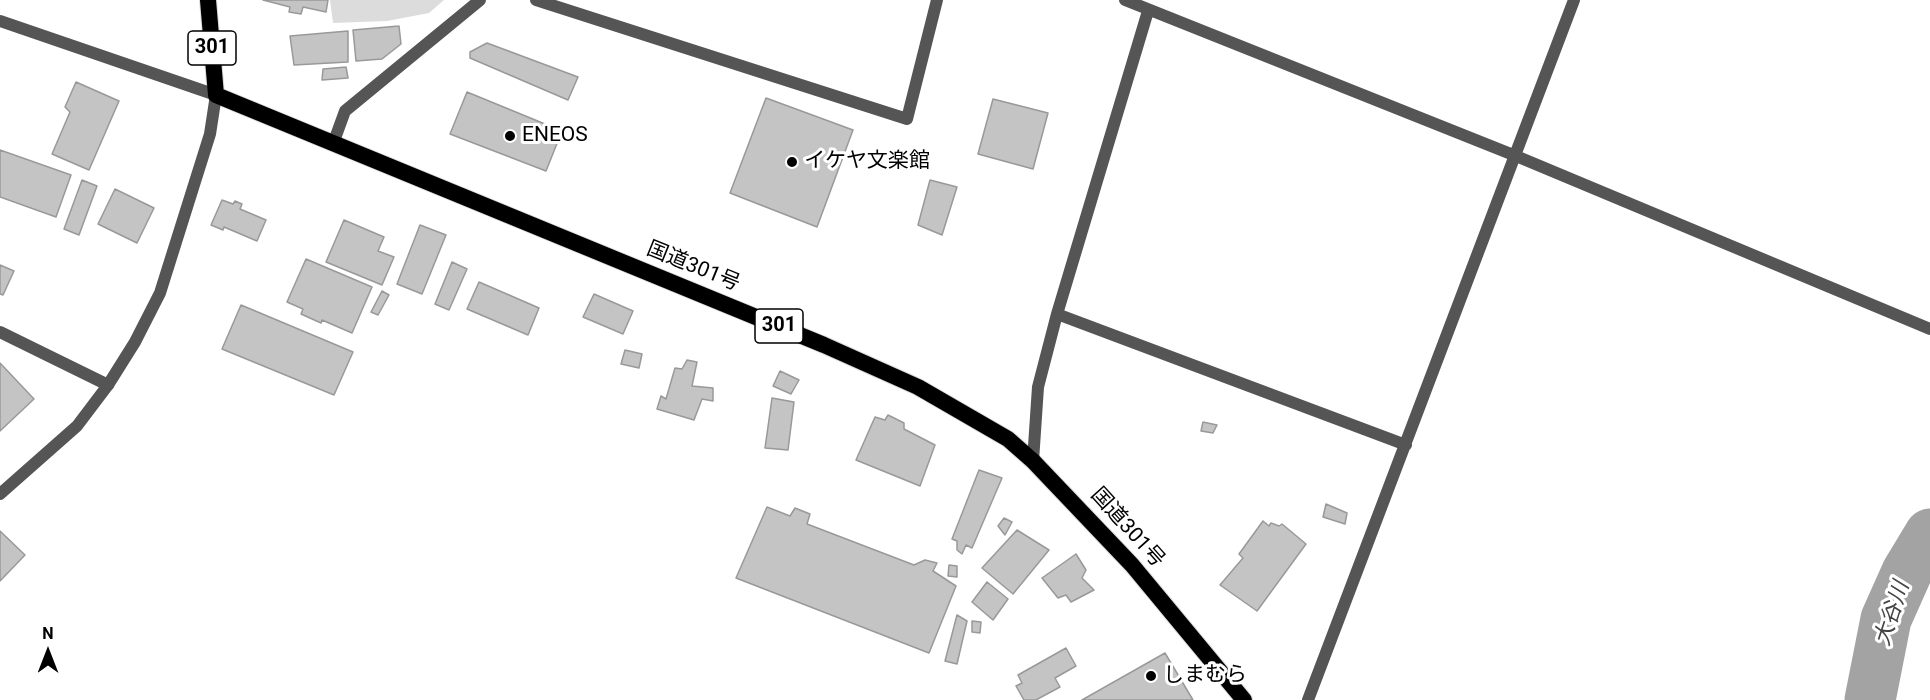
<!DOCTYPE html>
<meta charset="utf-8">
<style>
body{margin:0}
#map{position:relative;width:1930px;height:700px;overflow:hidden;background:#fff;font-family:Roboto,sans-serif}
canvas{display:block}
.north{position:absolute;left:18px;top:622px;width:60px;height:60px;-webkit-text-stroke:4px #fff;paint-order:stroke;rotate:0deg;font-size:16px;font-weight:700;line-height:24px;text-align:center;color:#000}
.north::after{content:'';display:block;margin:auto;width:21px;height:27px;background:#000;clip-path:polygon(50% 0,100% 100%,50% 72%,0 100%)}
</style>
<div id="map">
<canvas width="1930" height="700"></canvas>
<div class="north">N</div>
</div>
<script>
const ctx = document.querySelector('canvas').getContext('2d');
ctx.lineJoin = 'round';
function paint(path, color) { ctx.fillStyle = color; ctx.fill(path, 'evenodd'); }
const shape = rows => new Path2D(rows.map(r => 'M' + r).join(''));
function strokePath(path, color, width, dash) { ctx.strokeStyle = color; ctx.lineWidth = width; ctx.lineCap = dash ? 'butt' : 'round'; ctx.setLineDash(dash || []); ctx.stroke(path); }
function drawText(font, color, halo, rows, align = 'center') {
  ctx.font = font + ' Roboto,"Noto Sans JP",sans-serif'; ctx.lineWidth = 6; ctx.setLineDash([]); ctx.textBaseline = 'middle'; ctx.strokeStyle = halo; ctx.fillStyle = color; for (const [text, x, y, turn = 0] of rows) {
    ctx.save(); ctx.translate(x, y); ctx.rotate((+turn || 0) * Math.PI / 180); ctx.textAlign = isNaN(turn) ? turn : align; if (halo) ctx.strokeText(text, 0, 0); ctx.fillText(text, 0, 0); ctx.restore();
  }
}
paint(shape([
 [330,0,444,0,429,13,387,21,333,23]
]), '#dcdcdc');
strokePath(shape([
 [1870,700,1886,619,1907,572,1930,534]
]), '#a3a3a3', 51);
const building = shape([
 [263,0,328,0,326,12,303,7,301,14,289,12,290,7,263,0],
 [399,26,401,44,382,59,356,61,353,30,399,26],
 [348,31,348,62,294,65,290,36,348,31],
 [487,43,578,77,568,100,470,58,470,52,487,43],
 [346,67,348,78,322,80,323,69,346,67],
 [76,82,119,101,89,170,52,154,70,112,65,107,76,82],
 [467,92,562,131,546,171,450,134,467,92],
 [766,98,853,130,817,227,730,193,766,98],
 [993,99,1048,113,1033,169,978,154,993,99],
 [0,150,71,175,56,217,0,197,0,150],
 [82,180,97,186,79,235,64,229,82,180],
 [930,180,957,187,942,235,918,225,930,180],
 [115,189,154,208,137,243,98,224,115,189],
 [222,200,233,204,235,201,242,204,240,209,266,220,257,241,224,227,223,230,211,225,222,200],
 [344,220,384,237,378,251,394,257,382,285,326,262,344,220],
 [420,225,446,235,422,294,397,284,420,225],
 [306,259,372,287,352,333,322,320,321,323,301,314,303,309,287,302,306,259],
 [452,262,467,269,449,310,435,304,452,262],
 [0,265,14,271,3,295,0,294,0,265],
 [479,282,539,308,528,335,467,309,479,282],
 [382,291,389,295,378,315,371,312,382,291],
 [594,294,633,311,623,334,583,317,594,294],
 [241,305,353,352,334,395,222,349,241,305],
 [625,350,642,354,639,368,621,364,625,350],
 [687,360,697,362,692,386,713,388,713,401,702,399,694,420,657,409,661,396,666,399,675,368,682,369,687,360],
 [0,363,34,399,0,431,0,363],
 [780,371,799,380,791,394,773,386,780,371],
 [772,398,794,402,788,450,765,448,772,398],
 [888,415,904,423,904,429,935,445,920,486,856,460,875,417,885,420,888,415],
 [1203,422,1217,425,1213,433,1201,431,1203,422],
 [979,470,1002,478,972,548,966,545,962,554,957,550,957,541,952,539,979,470],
 [1326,504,1347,513,1345,524,1323,517,1326,504],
 [767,507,790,516,795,508,810,514,807,524,914,565,925,560,937,563,933,571,956,586,929,653,736,578,767,507],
 [1004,518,1012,522,1005,535,998,526,1004,518],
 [1263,521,1269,526,1271,523,1279,526,1282,524,1306,544,1257,611,1220,585,1243,558,1239,554,1263,521],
 [1017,530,1049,550,1013,594,982,568,1017,530],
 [0,531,25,555,0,581,0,531],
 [1076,554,1086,570,1082,578,1094,590,1071,602,1066,595,1058,598,1042,578,1076,554],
 [949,565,957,566,957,577,948,576,949,565],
 [987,582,1008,599,993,620,972,602,987,582],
 [957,615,967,621,957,664,945,661,957,615],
 [972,621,981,622,980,633,972,632,972,621],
 [1066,648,1076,666,1055,678,1060,687,1036,700,1024,700,1016,686,1022,683,1018,675,1066,648],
 [1165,653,1193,700,1082,700,1165,653]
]);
paint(building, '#c4c4c4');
strokePath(building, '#999', 1.5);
const trunk = shape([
 [208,0,216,95,824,345,918,387,1008,439,1033,461,1132,565,1244,700]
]);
strokePath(trunk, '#dbdbdb', 18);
strokePath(shape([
 [536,0,907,119,937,0],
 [1125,0,1516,156,1930,329],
 [333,144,345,111,480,0],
 [1057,314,1406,445],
 [108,385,135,342,160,293,210,134,216,95],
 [1033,461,1038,387,1057,314,1148,11],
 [1308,700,1574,0]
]), '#555', 12);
strokePath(shape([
 [0,21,216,95],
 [0,332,108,385,77,426,0,494]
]), '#555', 12);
strokePath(trunk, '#000', 16);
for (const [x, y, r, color] of [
 [510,136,6,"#000"],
 [792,162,6,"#000"],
 [1151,676,6,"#000"]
]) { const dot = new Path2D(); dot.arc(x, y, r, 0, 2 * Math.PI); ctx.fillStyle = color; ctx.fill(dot); strokePath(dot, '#fff', 2); }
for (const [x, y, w] of [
 [212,48,48],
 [779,326,48]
]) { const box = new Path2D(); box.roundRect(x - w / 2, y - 17, w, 34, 4.5); ctx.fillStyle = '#fff'; ctx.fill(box); strokePath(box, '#000', 1.5); }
drawText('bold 20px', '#000', null, [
 ["301",212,48],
 ["301",779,326]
]);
drawText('21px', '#000', '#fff', [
 ["ENEOS",522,136],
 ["イケヤ文楽館",804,162],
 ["しまむら",1163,676]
], 'left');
drawText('21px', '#000', '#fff', [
 ["国道301号",693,267,22],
 ["国道301号",1127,528,48]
]);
drawText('italic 22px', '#444', '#fff', [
 ["大谷川",1893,614,-72]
]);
</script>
